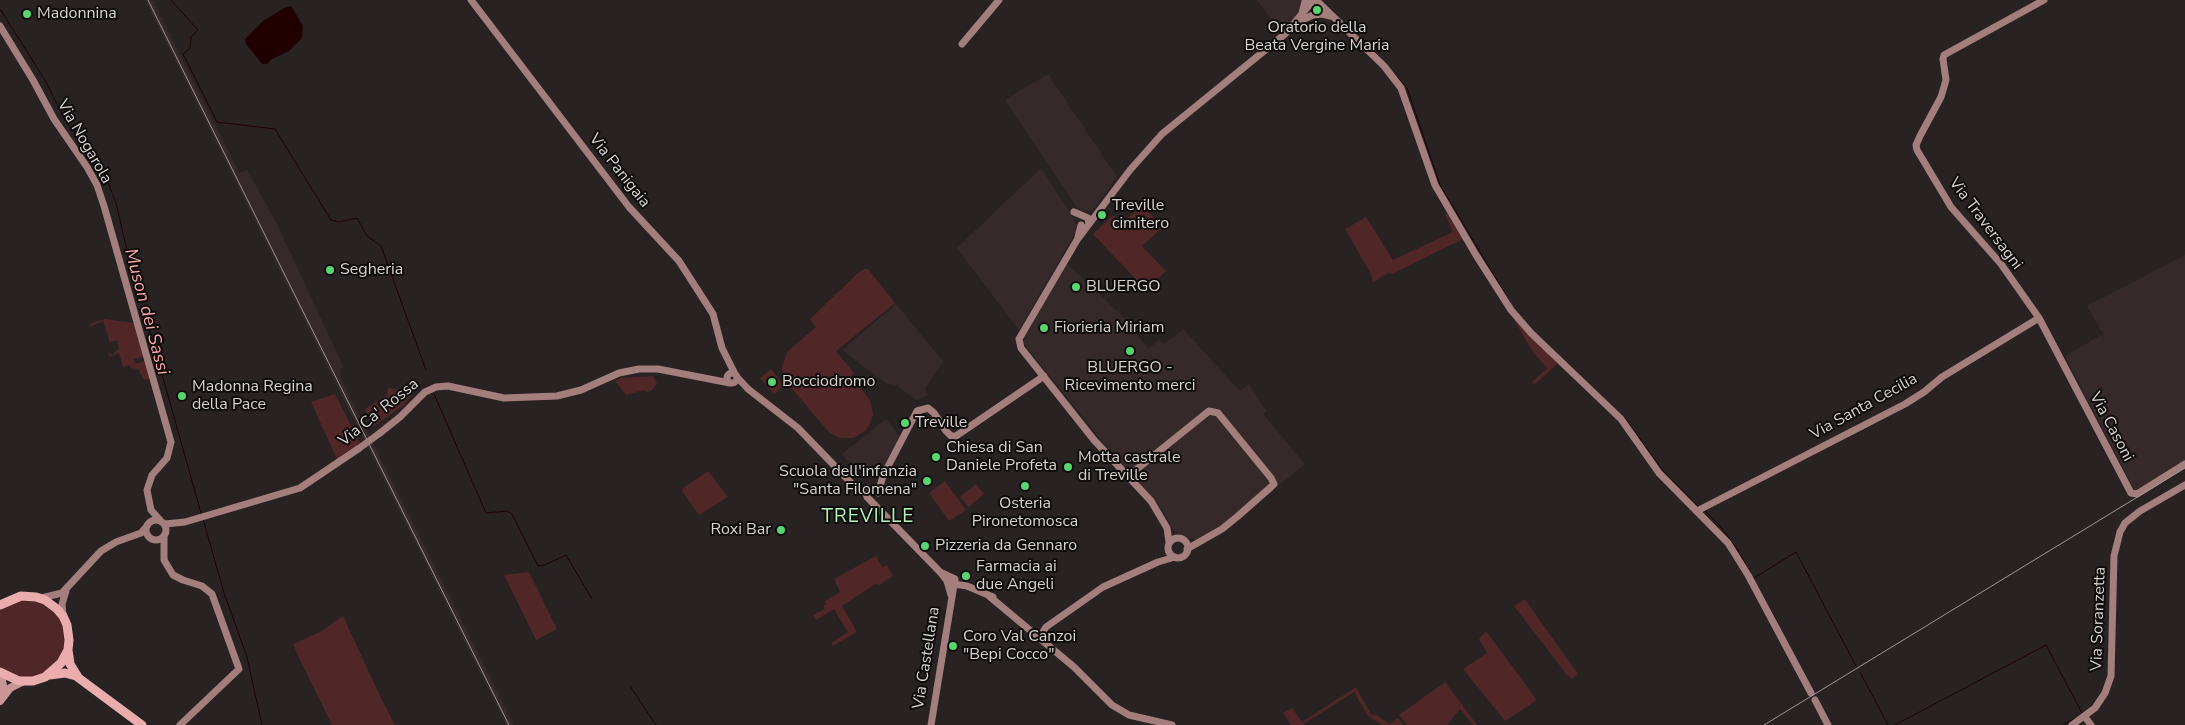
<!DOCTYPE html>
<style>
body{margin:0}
canvas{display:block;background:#282222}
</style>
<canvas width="2185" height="725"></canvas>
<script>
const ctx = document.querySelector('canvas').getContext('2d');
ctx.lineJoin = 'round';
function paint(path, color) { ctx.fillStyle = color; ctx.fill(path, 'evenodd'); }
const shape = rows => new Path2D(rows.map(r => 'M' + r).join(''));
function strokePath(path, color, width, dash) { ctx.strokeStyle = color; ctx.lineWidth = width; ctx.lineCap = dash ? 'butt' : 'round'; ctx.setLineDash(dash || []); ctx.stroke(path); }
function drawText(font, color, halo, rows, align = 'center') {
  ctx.font = font + ' "Nunito Sans",sans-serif'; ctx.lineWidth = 4; ctx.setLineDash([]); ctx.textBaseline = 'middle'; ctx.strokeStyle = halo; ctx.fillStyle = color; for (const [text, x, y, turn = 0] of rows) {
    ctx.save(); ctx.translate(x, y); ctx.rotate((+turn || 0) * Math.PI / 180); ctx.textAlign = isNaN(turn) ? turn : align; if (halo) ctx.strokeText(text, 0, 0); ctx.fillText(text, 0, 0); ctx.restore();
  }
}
paint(shape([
 [145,0,153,0,239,173,247,170,276,222,343,366,340,370,341,379,514,725,506,725],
 [1257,0,1300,0,1301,5,1299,11,1282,32,1280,29,1279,30],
 [1048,74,1117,177,1093,210,1089,212,1078,209,1005,100],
 [1041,168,1073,217,1076,226,1075,233,1019,330,957,248],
 [2185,255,2185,460,2135,491,2065,356,2103,334,2087,306],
 [1067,264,1123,317,1148,349,1159,340,1164,344,1183,329,1240,391,1249,384,1266,411,1263,414,1305,464,1222,532,1198,545,1195,539,1190,539,1175,532,1161,508,1141,485,1131,469,1123,467,1023,343,1026,332],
 [896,304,943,361,925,389,928,395,916,400,897,385,888,384,883,381,842,350],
 [886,419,900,437,880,473,873,464,860,474,842,454]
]), '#362929');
paint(shape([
 [1142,205,1163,227,1142,246,1166,271,1146,290,1093,234,1113,215,1122,223],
 [1447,213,1463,239,1392,274,1388,273,1373,282,1370,272,1345,229,1366,217,1393,260,1453,232,1445,215],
 [864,269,868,269,895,303,836,351,854,373,851,376,870,400,873,414,869,426,865,431,853,438,840,438,831,434,814,415,785,380,782,368,787,352,816,327,810,319,858,273],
 [1504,303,1524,330,1557,362,1555,366,1534,385,1532,382,1547,368,1533,352],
 [105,319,135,323,145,357,134,359,135,363,130,365,146,361,150,379,144,380,138,369,131,368,129,365,123,367,119,353,110,357,108,353,112,355,119,349,117,340,110,342,103,321,89,327,91,323],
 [771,369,784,386,774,394,760,378],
 [653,376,657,383,652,390,648,392,644,390,626,395,615,381,621,378],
 [388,388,407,391,411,396,403,406,371,428,365,409,387,395],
 [335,394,360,443,337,459,311,402],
 [708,471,728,497,699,515,682,491,683,488],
 [945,481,966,510,949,521,929,493],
 [976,484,984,494,969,507,960,497],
 [876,556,882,567,887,565,893,576,879,585,875,584,842,606,857,632,833,646,831,643,848,632,834,609,816,620,813,615,825,609,823,606,826,604,825,601,840,592,834,579],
 [529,572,557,629,536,640,504,575],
 [1525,599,1541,622,1578,674,1572,679,1567,675,1514,606],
 [19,600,39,602,48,606,59,617,63,626,64,646,59,660,43,674,33,677,18,677,0,668,0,609],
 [343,616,381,698,395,725,332,725,299,658,293,644,320,632],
 [1486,631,1537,700,1505,721,1463,669,1487,653,1479,639],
 [1445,682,1477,725,1473,725,1460,709,1447,725,1407,725,1399,715],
 [1356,687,1371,714,1377,715,1389,724,1398,718,1403,725,1382,725,1368,716,1354,692,1302,725,1291,725,1283,713,1292,708,1302,722]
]), '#502627');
paint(shape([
 [291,6,303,26,302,38,289,51,272,59,267,64,262,64,246,44,245,39,263,21,284,8]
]), '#210001');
strokePath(shape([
 [171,0,198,30,191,37,190,48,183,54,217,122,275,129,331,220,339,222,357,218,367,236,381,246,426,370],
 [0,9,45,80,65,120,102,167,116,203,126,246,201,513],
 [1374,51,1407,88,1440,185,1510,302],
 [434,394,486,513,507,511,512,514,538,566,545,565,566,555,592,599],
 [1624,417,1664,472,1698,506],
 [1704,510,1720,526,1737,549,1779,625],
 [203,519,224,593,247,657,262,725],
 [1754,578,1796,552,1856,666],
 [1860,672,1888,725],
 [630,686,656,725],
 [1895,725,2046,645,2082,713],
 [2063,725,2076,718]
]), '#210001', 1);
strokePath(shape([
 [471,0,629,207,679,261,713,314,722,348,735,374],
 [1316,0,1384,66,1401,88,1435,185,1476,255,1511,310,1531,333,1621,419,1659,473,1728,543,1748,575,1811,693],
 [2044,0,1944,55,1943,59,1946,80,1941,97,1920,136,1916,145,1917,150,1951,207,2001,264,2039,318,2131,493,2137,494,2185,464],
 [1302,13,1305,1],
 [1295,23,1313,15,1322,14,1330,16],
 [0,26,33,80,54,119,87,167,97,185,104,206,171,442,167,458,152,475,147,490,151,510,160,520],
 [962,44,999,0],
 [1074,212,1088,218,1089,224],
 [1078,237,1081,225],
 '727 378a5 5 0 1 1 10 0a5 5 0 1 1-10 0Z',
 [737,377,748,389,798,428,854,486,866,494],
 [380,433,400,417,425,392,436,387,448,386,504,398,557,396,581,390,619,373,639,369,658,369,730,383],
 [1127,477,1209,411,1218,413,1271,478,1274,484,1271,487,1238,516,1222,529,1187,549],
 [868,488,866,492,867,497,941,573,947,581,951,595],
 [878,493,883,476,917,411,928,408,934,413,946,431,951,436,956,436,1044,376],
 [1697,511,1905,404,1924,392,1942,377,2039,318],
 '146 530a10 10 0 1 1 20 0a10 10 0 1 1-20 0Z',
 [165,524,185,522,300,488,358,449],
 '1168 548a10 10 0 1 1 20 0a10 10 0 1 1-20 0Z',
 [164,538,164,560,173,575,183,580,202,586,212,594,239,669,180,725],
 [1169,542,1167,528,1151,501,1094,440,1021,348,1019,339,1077,240,1130,170,1162,134,1285,34,1311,3],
 [942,573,955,579,955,583,951,585],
 [954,584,967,586,993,597],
 [989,596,1074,667,1112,705,1129,715,1172,725],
 [41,598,62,593,101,551,116,542,141,533,147,526],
 [63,616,62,604,66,591],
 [1041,635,1046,627,1103,587,1158,562,1175,557],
 [1815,700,1828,725],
 [2085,717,2091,725],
 [931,725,954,585],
 [2072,725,2095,708,2105,693,2111,676,2114,556,2120,532,2125,523,2140,511,2185,485]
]), '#a47d7d', 7);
strokePath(shape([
 [0,673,3,685,3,696],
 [0,701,10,688,24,681]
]), '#c99696', 8);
strokePath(shape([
 [0,605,21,596,36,597,45,600,57,609,63,616,67,625,69,640,68,650,61,663,45,677,33,681,19,681,0,672],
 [68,650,70,664,78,677],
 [50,675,65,673,76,676,142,725]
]), '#eaacac', 9);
strokePath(shape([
 [148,0,509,725],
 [1764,725,2185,468]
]), '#9c9797', 1);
strokePath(shape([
 [358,449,380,433]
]), '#a47d7d', 7);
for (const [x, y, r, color] of [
 [1317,10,5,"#58d56f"],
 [27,14,5,"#58d56f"],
 [1102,215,5,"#58d56f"],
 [330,270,5,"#58d56f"],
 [1076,287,5,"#58d56f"],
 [1044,328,5,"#58d56f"],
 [1130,351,5,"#58d56f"],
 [772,382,5,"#58d56f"],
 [182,396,5,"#58d56f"],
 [905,423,5,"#58d56f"],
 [936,457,5,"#58d56f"],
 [1068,467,5,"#58d56f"],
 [927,481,5,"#58d56f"],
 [1025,486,5,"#58d56f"],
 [781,530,5,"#58d56f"],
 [925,546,5,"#58d56f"],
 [966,576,5,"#58d56f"],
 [953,646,5,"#58d56f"]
]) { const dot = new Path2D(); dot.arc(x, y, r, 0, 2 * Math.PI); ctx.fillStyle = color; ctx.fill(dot); strokePath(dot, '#0f0c0c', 2); }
drawText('16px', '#d7d2d2', '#0f0c0c', [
 ["Madonnina",37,14],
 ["Oratorio della",1317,28,"center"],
 ["Beata Vergine Maria",1317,46,"center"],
 ["Treville",1112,206],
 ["cimitero",1112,224],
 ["Segheria",340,270],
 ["BLUERGO",1086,287],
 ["Fiorieria Miriam",1054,328],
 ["BLUERGO -",1130,368,"center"],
 ["Ricevimento merci",1130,386,"center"],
 ["Bocciodromo",782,382],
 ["Madonna Regina",192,387],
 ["della Pace",192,405],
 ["Treville",915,423],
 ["Chiesa di San",946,448],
 ["Daniele Profeta",946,466],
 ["Motta castrale",1078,458],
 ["di Treville",1078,476],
 ["Scuola dell'infanzia",917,472,"right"],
 ["\"Santa Filomena\"",917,490,"right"],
 ["Osteria",1025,504,"center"],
 ["Pironetomosca",1025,522,"center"],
 ["Roxi Bar",771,530,"right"],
 ["Pizzeria da Gennaro",935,546],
 ["Farmacia ai",976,567],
 ["due Angeli",976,585],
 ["Coro Val Canzoi",963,637],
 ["\"Bepi Cocco\"",963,655]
], 'left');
drawText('16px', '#d7d2d2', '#0f0c0c', [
 ["Via Nogarola",84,142,60],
 ["Via Panigaia",619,171,52],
 ["Via Traversagni",1985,224,53],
 ["Via Santa Cecilia",1864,407,-29],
 ["Via Ca' Rossa",379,413,-39],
 ["Via Casoni",2111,427,62],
 ["Via Soranzetta",2099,619,-88],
 ["Via Castellana",927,658,-81]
]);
drawText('italic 18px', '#fca6a7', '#0f0c0c', [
 ["Muson dei Sassi",146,312,75]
]);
ctx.letterSpacing = '1px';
drawText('19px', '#b3f2b9', '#0f0c0c', [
 ["TREVILLE",868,517]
]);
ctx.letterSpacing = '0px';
</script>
